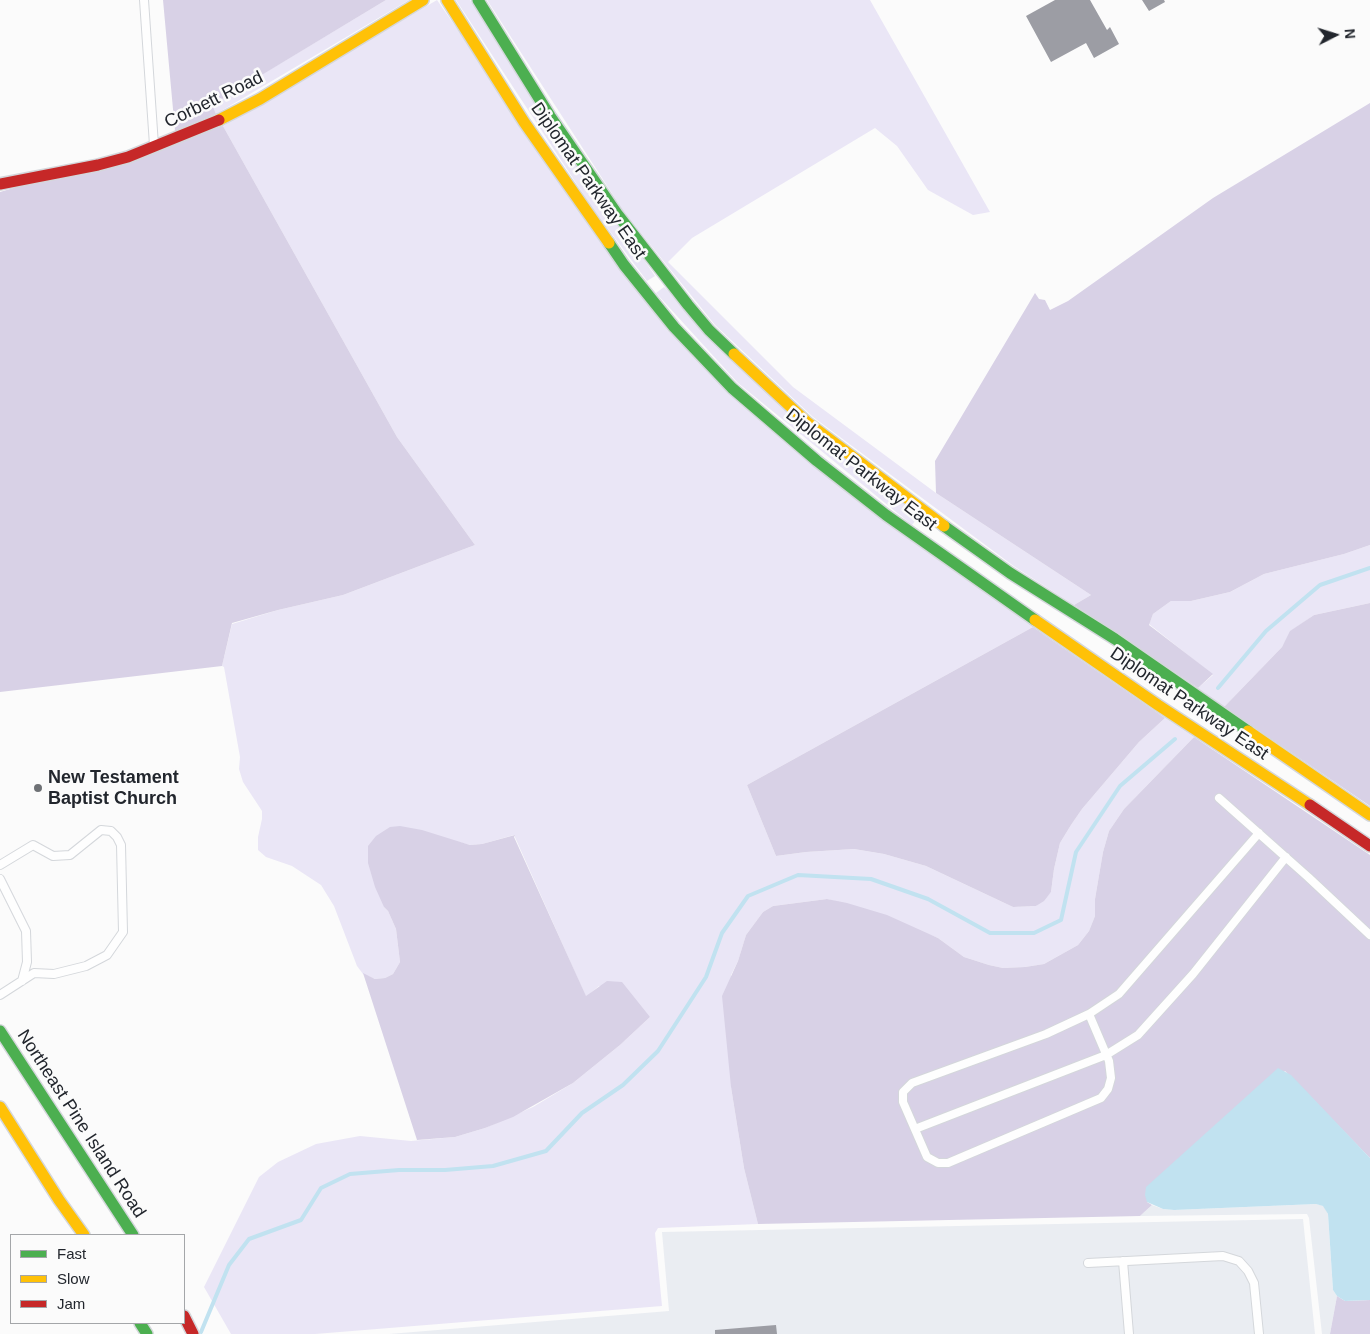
<!DOCTYPE html>
<style>
body{margin:0}
#map{position:relative;width:1370px;height:1334px;overflow:hidden;background:#fbfbfb;font-family:Arial,sans-serif}
canvas{display:block}
.legend{position:absolute;left:10px;top:1234px;width:175px;height:90px;box-sizing:border-box;background:#fbfbfb;border:1px solid #a4a6a9;margin:0;padding:6px 9px;list-style:none;font-size:15px;color:#22262d}
.legend li{display:flex;align-items:center;gap:10px;height:25px}
.legend b{width:25px;border:1px solid #a4a6a9}
.north{position:absolute;left:1310px;top:10px;width:50px;height:50px;-webkit-text-stroke:4px #fbfbfb;paint-order:stroke;rotate:85deg;font-size:14px;font-weight:700;line-height:20px;text-align:center;color:#22262d}
.north::after{content:'';display:block;margin:auto;width:18px;height:22px;background:#22262d;clip-path:polygon(50% 0,100% 100%,50% 72%,0 100%)}
</style>
<div id="map">
<canvas width="1370" height="1334"></canvas>
<ul class="legend">
<li><b style="height:6px;background:#4caf50"></b>Fast</li>
<li><b style="height:6px;background:#ffc107"></b>Slow</li>
<li><b style="height:6px;background:#c62828"></b>Jam</li>
</ul>
<div class="north">N</div>
</div>
<script>
const ctx = document.querySelector('canvas').getContext('2d');
ctx.lineJoin = 'round';
function paint(path, color) { ctx.fillStyle = color; ctx.fill(path, 'evenodd'); }
const shape = rows => new Path2D(rows.map(r => 'M' + r).join(''));
function strokePath(path, color, width, dash) { ctx.strokeStyle = color; ctx.lineWidth = width; ctx.lineCap = dash ? 'butt' : 'round'; ctx.setLineDash(dash || []); ctx.stroke(path); }
function drawText(font, color, halo, rows, align = 'center') {
  ctx.font = font + ' Arial,sans-serif'; ctx.lineWidth = 5; ctx.setLineDash([]); ctx.textBaseline = 'middle'; ctx.strokeStyle = halo; ctx.fillStyle = color; for (const [text, x, y, turn = 0] of rows) {
    ctx.save(); ctx.translate(x, y); ctx.rotate((+turn || 0) * Math.PI / 180); ctx.textAlign = isNaN(turn) ? turn : align; if (halo) ctx.strokeText(text, 0, 0); ctx.fillText(text, 0, 0); ctx.restore();
  }
}
paint(shape([
 [1316,1204,1324,1206,1328,1214,1333,1290,1337,1296,1330,1334,1322,1334,1309,1218,1307,1214,1140,1216,1152,1205,1163,1209,1174,1210],
 [1303,1219,1315,1334,389,1334,669,1311,662,1232]
]), '#eaedf2');
paint(shape([
 [386,0,409,0,216,114,211,105],
 [437,0,668,331,1033,627,747,785,776,856,806,852,854,849,884,854,926,866,1013,907,1036,906,1051,892,1054,869,1060,843,1071,825,1082,809,1139,742,1165,718,1194,737,1124,809,1109,831,1103,852,1095,899,1095,916,1089,931,1078,945,1044,964,1025,967,1003,968,989,965,964,957,938,938,865,909,827,899,773,906,763,912,746,935,738,961,731,975,731,1087,744,1168,758,1224,658,1228,655,1233,662,1306,315,1334,231,1334,204,1287,259,1177,278,1162,316,1144,360,1136,411,1141,455,1137,485,1128,533,1107,573,1083,620,1045,650,1017,599,986,586,997,514,835,482,844,470,845,451,840,384,907,388,911,396,929,400,962,393,974,385,978,375,979,363,974,357,966,334,906,321,885,292,866,266,857,258,850,258,837,262,819,262,811,243,782,239,769,240,757,224,667,222,666,232,624,278,610,343,595,475,545,397,437,223,126],
 [456,0,470,0,655,276,647,281,593,209],
 [487,0,870,0,990,212,973,215,928,190,897,146,875,128,692,238,668,262,793,387,936,493,1091,595,1074,605,1015,567,813,417,715,325,624,212],
 [664,287,919,516,912,525,738,383,656,293],
 [1370,545,1370,603,1314,615,1291,631,1282,647,1224,707,1198,688,1213,675,1149,624,1153,614,1171,601,1191,601,1230,592,1264,574,1344,554]
]), '#eae6f6');
paint(shape([
 [163,0,386,0,212,105,216,114,175,131],
 [1370,103,1370,545,1344,554,1264,574,1230,592,1191,601,1171,601,1153,614,1149,625,1213,674,1198,688,1074,605,1091,595,936,493,935,461,1035,293,1039,299,1045,300,1050,310,1068,301,1213,198],
 [223,126,397,437,475,545,343,595,278,610,232,623,222,666,0,692,0,192],
 [1370,603,1370,806,1224,707,1282,647,1290,631,1314,615],
 [1033,627,1165,718,1139,742,1082,809,1071,825,1060,843,1054,869,1051,892,1044,901,1036,906,1013,907,926,866,884,854,854,849,806,852,776,856,747,785],
 [1194,737,1370,855,1370,1158,1285,1071,1147,1202,1152,1205,1140,1216,758,1224,744,1168,731,1087,722,996,738,961,746,935,763,912,773,906,827,899,847,903,887,915,938,938,964,957,989,965,1003,968,1025,967,1044,964,1078,945,1089,931,1095,916,1095,899,1103,852,1109,831,1124,809],
 [400,826,422,830,470,845,482,844,515,835,514,837,586,996,607,981,622,982,650,1017,620,1045,573,1083,513,1117,485,1128,455,1137,417,1140,363,973,375,979,385,978,393,974,400,962,396,929,388,911,384,907,375,887,368,863,368,846,376,836,390,827],
 [1337,1296,1345,1301,1370,1300,1370,1334,1330,1334]
]), '#d8d1e6');
paint(shape([
 [1278,1068,1291,1075,1370,1158,1370,1300,1345,1301,1337,1296,1333,1290,1328,1214,1323,1206,1316,1204,1174,1210,1163,1209,1147,1202,1145,1195,1146,1187]
]), '#c1e2f0');
strokePath(shape([
 [1218,688,1266,631,1320,585,1370,568],
 [201,1332,229,1265,249,1239,301,1220,321,1188,350,1174,399,1170,445,1170,493,1166,546,1151,582,1113,623,1085,658,1051,706,977,722,933,748,896,798,875,871,879,928,899,990,933,1034,933,1061,920,1076,852,1120,786,1175,739]
]), '#c1e2f0', 4);
paint(shape([
 [1055,0,1090,0,1107,30,1110,27,1119,44,1094,58,1086,43,1051,62,1026,16],
 [1142,0,1164,0,1165,2,1149,11],
 [776,1325,777,1334,715,1334,715,1330]
]), '#9c9da4');
const lane = shape([
 [144,0,154,145],
 [1219,798,1308,877,1370,935],
 [0,865,33,845,53,856,70,855,101,830,111,831,117,837,121,845,123,932,107,955,86,966,54,974,34,973,0,995],
 [0,879,26,931,27,962,22,981],
 [1089,1014,1109,1061,1111,1078,1108,1089,1101,1098,948,1163,938,1163,927,1157,903,1102,903,1092,912,1083,1046,1034,1089,1014,1119,994,1259,833],
 [915,1129,1106,1055,1138,1035,1193,974,1286,857],
 [1123,1261,1129,1334],
 [1088,1263,1223,1256,1239,1261,1248,1271,1254,1283,1259,1334]
]);
const fast = shape([
 [478,0,550,116,618,215,688,305,709,330,734,354],
 [609,243,624,265,674,327,732,388,817,461,886,515,1035,620],
 [944,526,1010,573,1115,639,1248,731],
 [0,1031,133,1235],
 [140,1323,147,1334]
]);
const slow = shape([
 [447,0,524,122,609,243],
 [219,120,260,99,423,0],
 [734,354,808,423,944,526],
 [1035,620,1158,705,1310,805],
 [1248,731,1370,815],
 [0,1107,59,1200,84,1235]
]);
const jam = shape([
 [0,184,98,165,128,157,219,120],
 [1310,805,1370,846],
 [184,1316,193,1334]
]);
strokePath(lane, '#d4d7db', 10);
strokePath(fast, '#d4d7db', 14);
strokePath(slow, '#d4d7db', 14);
strokePath(jam, '#d4d7db', 14);
strokePath(lane, '#fefefe', 8);
strokePath(fast, '#4caf50', 11);
strokePath(slow, '#ffc107', 11);
strokePath(jam, '#c62828', 11);
for (const [x, y, r, color] of [
 [38,788,5,"#6e7175"]
]) { const dot = new Path2D(); dot.arc(x, y, r, 0, 2 * Math.PI); ctx.fillStyle = color; ctx.fill(dot); strokePath(dot, '#fbfbfb', 2); }
drawText('18px', '#22262d', '#fbfbfb', [
 ["Corbett Road",214,100,-26],
 ["Diplomat Parkway East",588,181,55],
 ["Diplomat Parkway East",861,470,38],
 ["Diplomat Parkway East",1189,704,34],
 ["Northeast Pine Island Road",81,1124,57]
]);
drawText('bold 18px', '#22262d', '#fbfbfb', [
 ["New Testament",48,778],
 ["Baptist Church",48,799]
], 'left');
</script>
